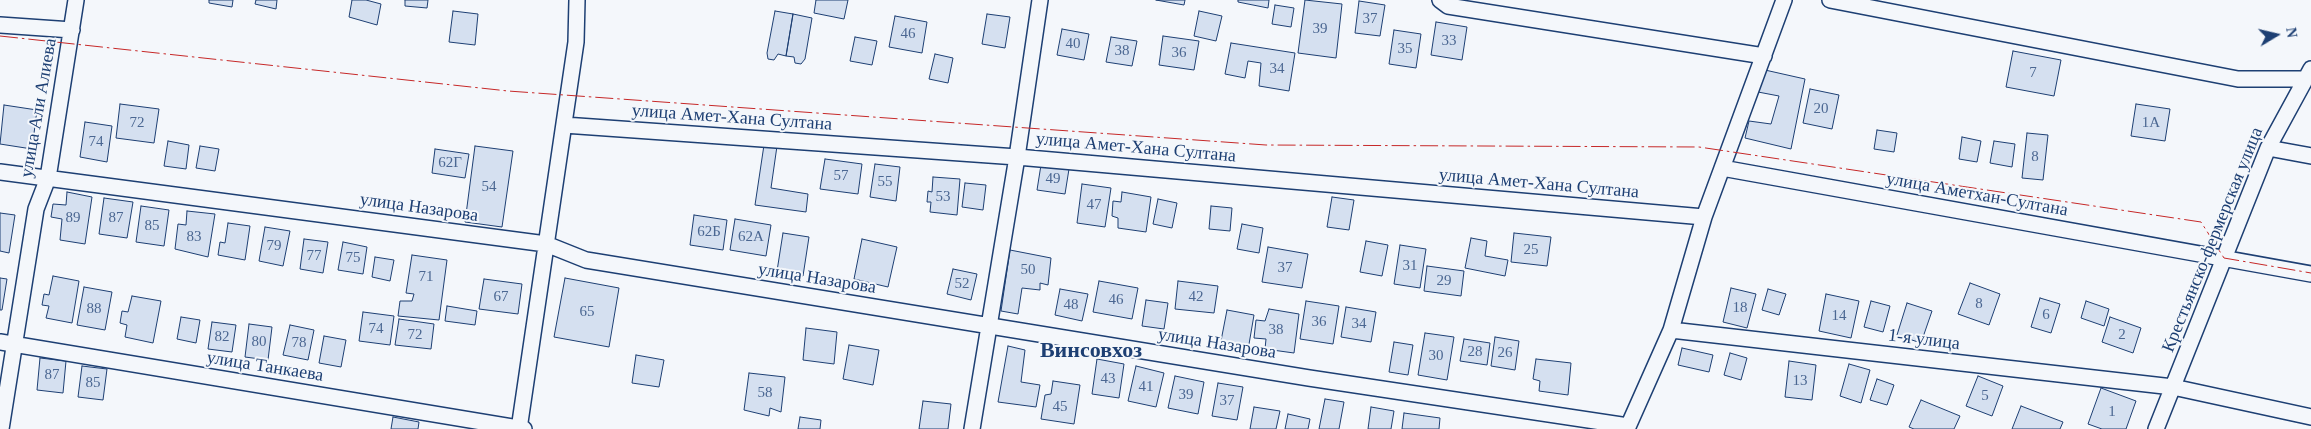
<!DOCTYPE html>
<meta charset="utf-8">
<style>
body{margin:0}
#map{position:relative;width:2311px;height:429px;overflow:hidden;background:#f4f7fb;font-family:"Times New Roman",serif}
canvas{display:block}
.north{position:absolute;left:2251px;top:10px;width:50px;height:50px;-webkit-text-stroke:4px #f4f7fb;paint-order:stroke;rotate:81deg;font-size:14px;font-weight:700;line-height:20px;text-align:center;color:#1d3f73}
.north::after{content:'';display:block;margin:auto;width:18px;height:22px;background:#1d3f73;clip-path:polygon(50% 0,100% 100%,50% 72%,0 100%)}
</style>
<div id="map">
<canvas width="2311" height="429"></canvas>
<div class="north">N</div>
</div>
<script>
const ctx = document.querySelector('canvas').getContext('2d');
ctx.lineJoin = 'round';
function paint(path, color) { ctx.fillStyle = color; ctx.fill(path, 'evenodd'); }
const shape = rows => new Path2D(rows.map(r => 'M' + r).join(''));
function strokePath(path, color, width, dash) { ctx.strokeStyle = color; ctx.lineWidth = width; ctx.lineCap = dash ? 'butt' : 'round'; ctx.setLineDash(dash || []); ctx.stroke(path); }
function drawText(font, color, halo, rows, align = 'center') {
  ctx.font = font + ' "Times New Roman",serif'; ctx.lineWidth = 4; ctx.setLineDash([]); ctx.textBaseline = 'middle'; ctx.strokeStyle = halo; ctx.fillStyle = color; for (const [text, x, y, turn = 0] of rows) {
    ctx.save(); ctx.translate(x, y); ctx.rotate((+turn || 0) * Math.PI / 180); ctx.textAlign = isNaN(turn) ? turn : align; if (halo) ctx.strokeText(text, 0, 0); ctx.fillText(text, 0, 0); ctx.restore();
  }
}
const building = shape([
 [209,0,233,0,232,7,209,3,209,0],
 [256,0,277,0,276,9,255,4,256,0],
 [352,0,366,0,381,4,377,25,349,17,352,0],
 [405,0,428,0,427,8,405,6,405,0],
 [816,0,848,0,844,19,814,13,816,0],
 [1156,0,1185,0,1184,5,1156,0],
 [1238,0,1269,0,1268,8,1238,2,1238,0],
 [1305,0,1342,4,1336,58,1298,53,1305,0],
 [1359,1,1385,5,1380,36,1355,33,1359,1],
 [1275,5,1294,8,1291,27,1272,24,1275,5],
 [453,11,478,14,475,45,449,42,453,11],
 [775,11,793,14,786,56,778,54,774,60,768,59,767,53,775,11],
 [1199,11,1222,16,1216,41,1194,36,1199,11],
 [793,14,812,18,805,59,801,64,795,63,794,57,786,56,793,14],
 [987,14,1010,17,1005,48,982,44,987,14],
 [895,16,927,22,922,53,889,47,895,16],
 [1436,22,1467,27,1462,60,1431,55,1436,22],
 [1062,29,1089,34,1084,60,1057,55,1062,29],
 [1394,30,1421,34,1416,68,1389,64,1394,30],
 [1163,36,1199,41,1194,70,1159,65,1163,36],
 [855,37,877,41,872,65,850,61,855,37],
 [1111,37,1137,41,1132,66,1106,62,1111,37],
 [1231,43,1295,53,1289,91,1259,86,1261,63,1248,61,1245,78,1225,74,1231,43],
 [2013,51,2061,60,2054,96,2006,87,2013,51],
 [935,54,953,58,948,83,929,79,935,54],
 [1765,70,1805,79,1791,149,1745,138,1749,121,1771,124,1779,96,1758,92,1765,70],
 [1810,89,1839,95,1832,129,1803,123,1810,89],
 [120,104,159,109,154,143,116,138,120,104],
 [2136,104,2170,109,2165,141,2131,136,2136,104],
 [4,105,37,110,32,149,0,144,4,105],
 [85,122,112,126,107,162,80,157,85,122],
 [1877,130,1897,133,1894,152,1874,149,1877,130],
 [2027,133,2048,135,2043,180,2022,178,2027,133],
 [1962,137,1981,141,1977,162,1959,159,1962,137],
 [168,141,189,145,186,169,164,166,168,141],
 [1994,141,2015,144,2012,167,1990,163,1994,141],
 [764,145,777,146,771,188,808,194,806,212,755,205,764,145],
 [200,146,219,149,215,171,196,168,200,146],
 [475,146,513,151,502,227,465,222,475,146],
 [435,149,469,154,465,178,432,173,435,149],
 [825,159,862,164,858,194,820,189,825,159],
 [875,164,900,167,896,201,870,197,875,164],
 [1041,165,1069,169,1065,194,1037,190,1041,165],
 [933,177,960,179,957,215,930,212,931,202,927,202,928,191,932,192,933,177],
 [965,183,986,185,983,210,962,207,965,183],
 [1082,184,1111,188,1105,227,1077,223,1082,184],
 [67,192,92,197,85,244,60,240,62,219,51,217,53,204,66,205,67,192],
 [1122,192,1151,197,1146,232,1118,228,1118,218,1112,216,1113,201,1121,202,1122,192],
 [1332,197,1354,200,1349,230,1327,227,1332,197],
 [104,198,133,202,127,238,99,234,104,198],
 [1158,199,1177,203,1172,228,1153,224,1158,199],
 [141,206,169,210,164,246,136,242,141,206],
 [1211,206,1232,208,1230,231,1209,229,1211,206],
 [187,211,215,214,208,257,175,249,178,224,186,225,187,211],
 [0,213,15,215,9,253,0,251,0,213],
 [694,215,727,220,723,250,690,245,694,215],
 [735,219,771,225,766,256,730,250,735,219],
 [228,223,250,226,245,260,218,255,220,242,225,243,228,223],
 [1242,224,1263,228,1259,253,1237,249,1242,224],
 [265,227,290,231,283,266,259,261,265,227],
 [783,233,809,237,803,276,777,271,783,233],
 [1514,233,1551,237,1547,266,1511,262,1514,233],
 [1471,238,1487,241,1485,256,1508,260,1505,276,1465,268,1471,238],
 [304,239,328,242,323,273,300,269,304,239],
 [862,239,897,247,888,287,854,279,862,239],
 [1366,241,1388,245,1382,276,1360,272,1366,241],
 [343,242,367,247,363,274,338,270,343,242],
 [1400,245,1426,249,1420,288,1394,284,1400,245],
 [1268,247,1308,254,1302,288,1262,282,1268,247],
 [1010,250,1051,258,1048,285,1040,283,1040,290,1022,288,1018,314,1001,311,1010,250],
 [412,255,447,260,439,320,398,316,400,301,412,301,414,294,406,293,412,255],
 [375,257,394,260,390,281,372,277,375,257],
 [1427,266,1464,271,1461,296,1424,291,1427,266],
 [953,269,977,274,971,300,947,294,953,269],
 [53,276,79,281,72,323,46,318,49,306,42,305,44,294,49,295,53,276],
 [0,278,7,279,2,310,0,310,0,278],
 [565,278,619,288,609,347,554,337,565,278],
 [484,279,522,284,518,314,479,309,484,279],
 [1099,281,1138,288,1132,319,1093,312,1099,281],
 [1178,281,1218,286,1214,313,1175,309,1178,281],
 [1970,283,2000,294,1989,325,1958,314,1970,283],
 [84,287,112,292,105,330,77,325,84,287],
 [1731,288,1756,294,1747,328,1723,322,1731,288],
 [1060,289,1088,294,1082,321,1055,315,1060,289],
 [1768,289,1786,294,1779,315,1762,310,1768,289],
 [1826,294,1859,301,1851,338,1819,331,1826,294],
 [132,296,161,301,153,343,125,337,127,325,120,323,122,311,128,312,132,296],
 [2040,298,2060,304,2051,333,2031,327,2040,298],
 [1146,300,1168,303,1164,329,1142,326,1146,300],
 [1306,301,1339,306,1333,344,1300,339,1306,301],
 [1871,301,1890,306,1883,332,1864,327,1871,301],
 [2086,301,2109,309,2104,326,2081,318,2086,301],
 [1907,303,1932,311,1921,343,1897,335,1907,303],
 [447,306,477,311,475,325,445,321,447,306],
 [1346,307,1376,312,1371,342,1341,337,1346,307],
 [1269,309,1299,314,1294,353,1265,349,1266,339,1254,338,1256,320,1265,321,1269,309],
 [1227,310,1254,315,1248,350,1220,346,1227,310],
 [363,312,394,316,390,345,359,341,363,312],
 [181,317,200,320,196,343,177,339,181,317],
 [2110,317,2141,328,2133,353,2102,342,2110,317],
 [399,319,434,324,431,349,395,345,399,319],
 [212,322,236,325,232,352,208,349,212,322],
 [249,324,272,327,268,360,245,357,249,324],
 [290,325,314,330,308,360,283,355,290,325],
 [806,328,837,332,834,364,803,360,806,328],
 [1425,333,1454,337,1447,380,1418,375,1425,333],
 [324,336,346,340,341,367,319,363,324,336],
 [1495,337,1519,341,1515,370,1491,366,1495,337],
 [1464,339,1490,343,1487,365,1460,361,1464,339],
 [1394,342,1413,345,1408,375,1389,372,1394,342],
 [849,345,879,350,873,385,843,379,849,345],
 [1008,346,1025,350,1021,382,1040,385,1036,407,998,402,1008,346],
 [1682,348,1713,355,1709,372,1678,365,1682,348],
 [1730,353,1747,358,1741,380,1724,375,1730,353],
 [636,355,664,360,659,387,632,383,636,355],
 [40,358,66,361,63,393,37,390,40,358],
 [1097,359,1124,364,1119,398,1092,394,1097,359],
 [1536,359,1571,363,1568,395,1539,391,1540,381,1533,379,1536,359],
 [1789,361,1816,365,1812,400,1785,397,1789,361],
 [1849,364,1870,370,1861,403,1840,396,1849,364],
 [82,366,107,369,103,400,78,397,82,366],
 [1136,366,1164,373,1156,407,1128,401,1136,366],
 [749,373,785,377,781,412,770,408,769,416,744,410,749,373],
 [1175,376,1204,382,1198,414,1168,408,1175,376],
 [1978,376,2003,386,1992,416,1966,406,1978,376],
 [1877,379,1894,385,1887,405,1870,400,1877,379],
 [1053,381,1080,385,1074,424,1041,419,1045,395,1051,394,1053,381],
 [1218,383,1243,387,1237,420,1212,416,1218,383],
 [2101,388,2136,401,2126,429,2102,429,2088,424,2101,388],
 [1325,399,1344,402,1339,429,1319,429,1325,399],
 [1921,400,1960,416,1954,429,1914,429,1909,427,1921,400],
 [923,401,951,404,948,429,919,429,923,401],
 [2021,406,2063,422,2060,429,2012,429,2021,406],
 [1254,407,1280,411,1276,429,1250,429,1254,407],
 [1371,407,1394,411,1391,429,1368,429,1371,407],
 [1404,413,1440,418,1439,429,1402,429,1404,413],
 [1288,414,1310,419,1308,429,1285,429,1288,414],
 [393,417,419,422,418,429,391,429,393,417],
 [800,417,821,420,820,429,798,429,800,417]
]);
paint(building, '#d5e0f0');
strokePath(building, '#1d3f73', 1);
const street = shape([
 [1440,0,1448,6,1764,56],
 [1830,0,2238,79,2306,79],
 [0,25,72,30],
 [564,125,1017,157,1704,217],
 [2268,148,2311,156],
 [1722,168,2311,274],
 [0,172,546,244,586,260,1309,378,1628,426],
 [1671,330,2173,387,2311,417],
 [0,342,524,429],
 [1,429,36,209,48,178,76,0],
 [519,429,576,42,577,0],
 [972,429,1017,157,1040,0],
 [1627,429,1671,330,1704,217,1784,0],
 [2156,429,2268,148,2311,69]
]);
strokePath(street, '#1d3f73', 18);
strokePath(street, '#f4f7fb', 15);
strokePath(shape([
 [0,36,508,91,1266,145,1699,147,2201,222,2224,258,2311,273]
]), '#c62828', 1, [18, 4, 2.5, 4]);
drawText('15px', '#4b6792', null, [
 ["37",1370,19],
 ["39",1320,29],
 ["46",908,34],
 ["33",1449,41],
 ["40",1073,44],
 ["35",1405,49],
 ["38",1122,51],
 ["36",1179,53],
 ["34",1277,69],
 ["7",2033,73],
 ["20",1821,109],
 ["72",137,123],
 ["1А",2151,123],
 ["74",96,142],
 ["8",2035,157],
 ["62Г",450,163],
 ["57",841,176],
 ["49",1053,179],
 ["55",885,182],
 ["54",489,187],
 ["53",943,197],
 ["47",1094,205],
 ["89",73,218],
 ["87",116,218],
 ["85",152,226],
 ["62Б",709,232],
 ["83",194,237],
 ["62А",751,237],
 ["79",274,246],
 ["25",1531,250],
 ["77",314,256],
 ["75",353,258],
 ["31",1410,266],
 ["37",1285,268],
 ["50",1028,270],
 ["71",426,277],
 ["29",1444,281],
 ["52",962,284],
 ["67",501,297],
 ["42",1196,297],
 ["46",1116,300],
 ["8",1979,304],
 ["48",1071,305],
 ["18",1740,308],
 ["88",94,309],
 ["65",587,312],
 ["6",2046,315],
 ["14",1839,316],
 ["36",1319,322],
 ["34",1359,324],
 ["74",376,329],
 ["38",1276,330],
 ["72",415,335],
 ["2",2122,335],
 ["82",222,337],
 ["80",259,342],
 ["78",299,343],
 ["28",1475,352],
 ["26",1505,353],
 ["30",1436,356],
 ["87",52,375],
 ["43",1108,379],
 ["13",1800,381],
 ["85",93,383],
 ["41",1146,387],
 ["58",765,393],
 ["39",1186,395],
 ["5",1985,396],
 ["37",1227,401],
 ["45",1060,407],
 ["1",2112,412]
]);
drawText('18px', '#1d3f73', '#f4f7fb', [
 ["улица Али Алиева",39,108,-80],
 ["улица Амет-Хана Султана",732,118,4],
 ["улица Амет-Хана Султана",1136,148,5],
 ["улица Амет-Хана Султана",1539,184,5],
 ["улица Аметхан-Султана",1977,195,10],
 ["улица Назарова",419,208,8],
 ["Крестьянско-фермерская улица",2213,240,-68],
 ["улица Назарова",817,279,9],
 ["1-я улица",1924,340,7],
 ["улица Назарова",1217,344,9],
 ["улица Танкаева",265,367,9]
]);
drawText('bold 22px', '#1d3f73', '#f4f7fb', [
 ["Винсовхоз",1091,351]
]);
</script>
